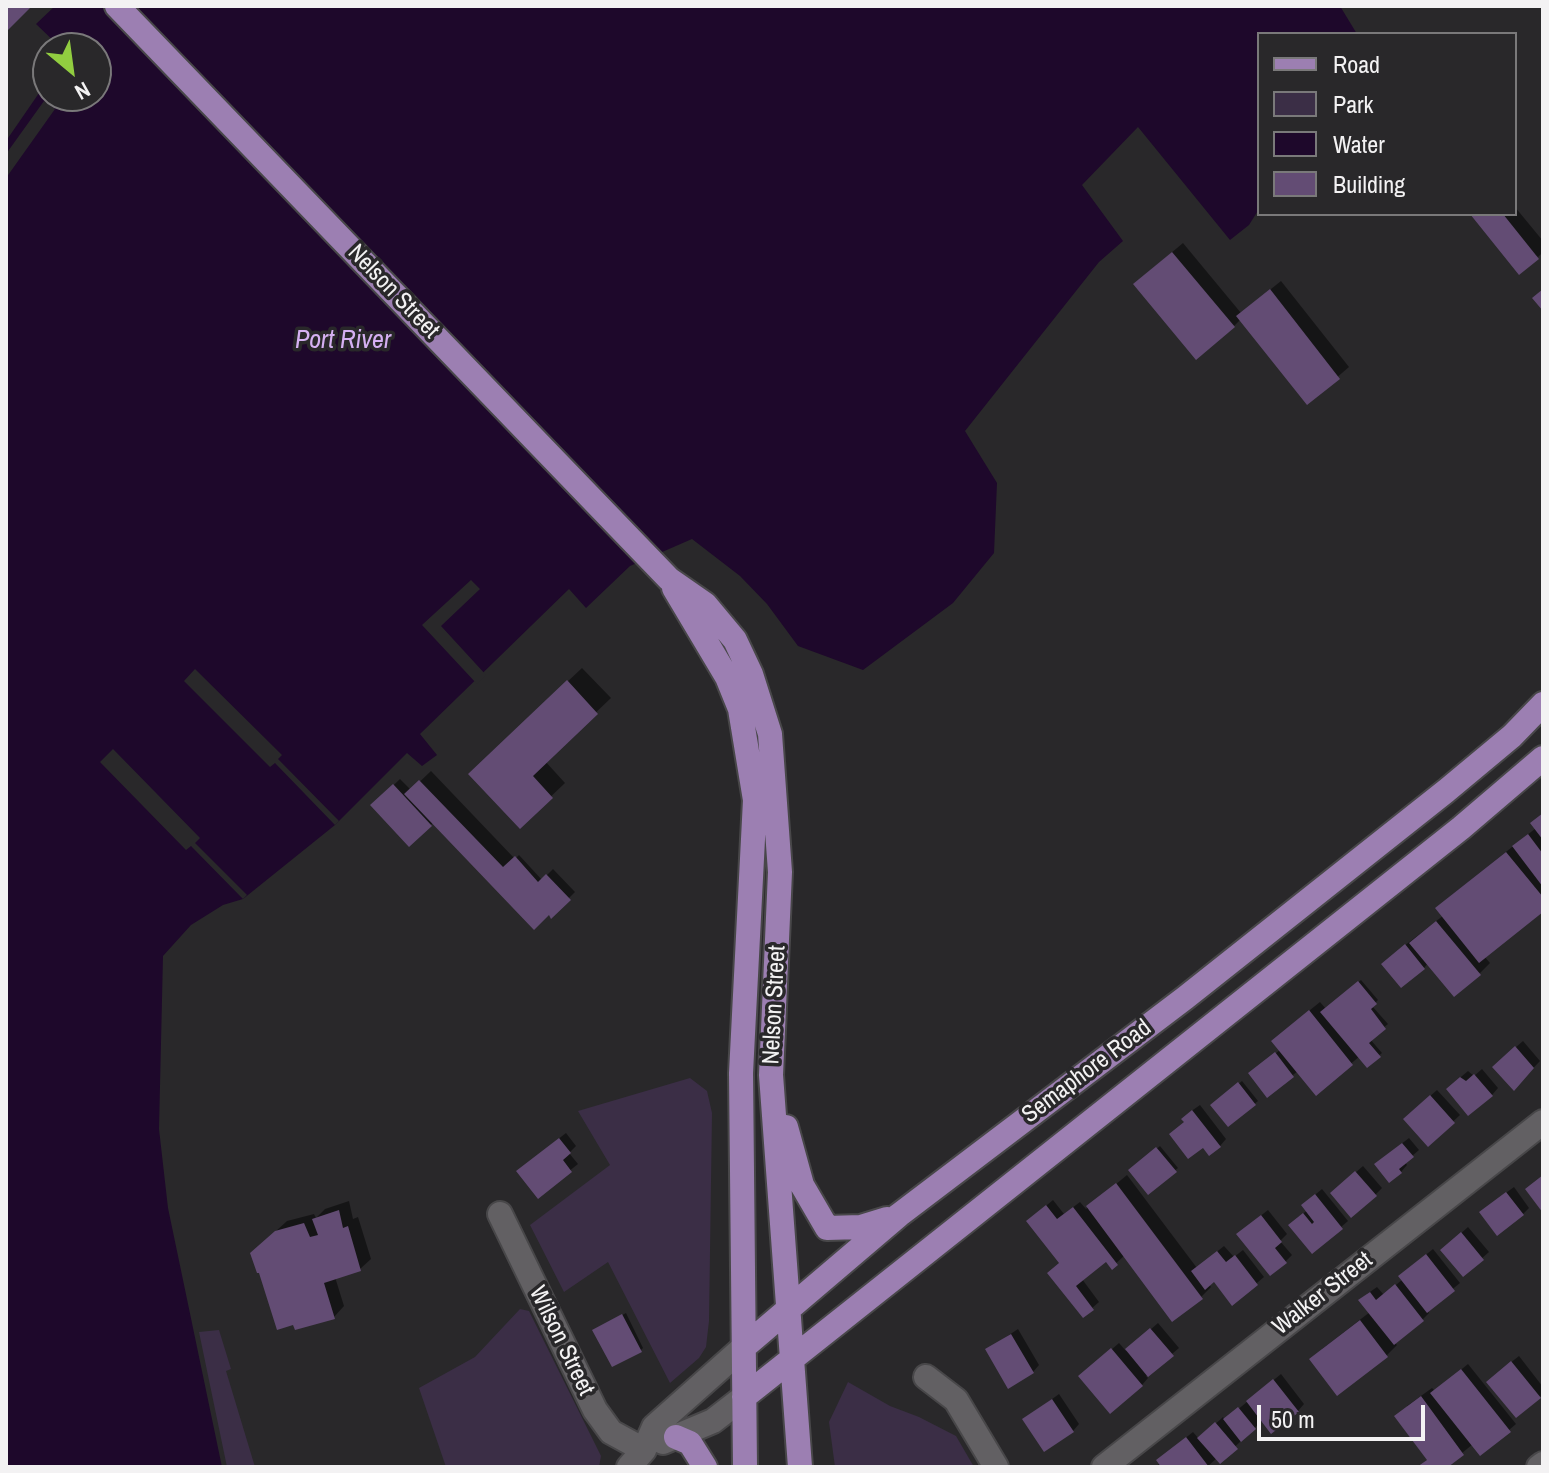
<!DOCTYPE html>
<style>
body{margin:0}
#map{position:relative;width:1549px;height:1473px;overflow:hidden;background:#29282a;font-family:"Archivo Narrow",sans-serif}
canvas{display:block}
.frame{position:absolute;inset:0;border:8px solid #f3f2f3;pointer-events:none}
.legend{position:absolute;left:1257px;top:32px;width:260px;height:184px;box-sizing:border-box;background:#29282a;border:2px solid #7a797a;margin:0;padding:10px 14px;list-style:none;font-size:24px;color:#f3f2f3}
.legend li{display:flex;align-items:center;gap:16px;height:40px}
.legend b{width:40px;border:2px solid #7a797a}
.north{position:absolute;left:32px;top:32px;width:80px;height:80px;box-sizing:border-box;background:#29282a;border:2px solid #7a797a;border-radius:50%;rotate:151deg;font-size:22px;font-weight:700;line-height:32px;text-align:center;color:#f3f2f3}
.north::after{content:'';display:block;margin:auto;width:28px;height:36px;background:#91cd40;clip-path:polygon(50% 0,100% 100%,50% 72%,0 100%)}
.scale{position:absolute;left:1257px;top:1405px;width:168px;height:36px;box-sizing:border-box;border:4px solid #f3f2f3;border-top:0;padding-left:10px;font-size:24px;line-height:28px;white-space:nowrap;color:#f3f2f3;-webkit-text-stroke:6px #29282a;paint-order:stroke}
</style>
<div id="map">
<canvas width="1549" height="1473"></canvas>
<div class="frame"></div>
<ul class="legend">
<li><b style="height:10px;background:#9c7fb2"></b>Road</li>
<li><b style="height:22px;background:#3b2e46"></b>Park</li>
<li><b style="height:22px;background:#1e082b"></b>Water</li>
<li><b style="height:22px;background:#634c74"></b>Building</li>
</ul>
<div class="north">N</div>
<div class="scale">50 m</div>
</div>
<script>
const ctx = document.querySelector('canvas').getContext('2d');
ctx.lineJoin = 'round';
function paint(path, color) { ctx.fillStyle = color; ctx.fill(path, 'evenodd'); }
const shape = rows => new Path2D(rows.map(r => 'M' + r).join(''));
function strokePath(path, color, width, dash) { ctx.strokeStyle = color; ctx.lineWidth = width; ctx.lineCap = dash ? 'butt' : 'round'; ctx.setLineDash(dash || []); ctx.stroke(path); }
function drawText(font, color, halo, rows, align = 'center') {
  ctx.font = font + ' "Archivo Narrow",sans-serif'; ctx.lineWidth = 7; ctx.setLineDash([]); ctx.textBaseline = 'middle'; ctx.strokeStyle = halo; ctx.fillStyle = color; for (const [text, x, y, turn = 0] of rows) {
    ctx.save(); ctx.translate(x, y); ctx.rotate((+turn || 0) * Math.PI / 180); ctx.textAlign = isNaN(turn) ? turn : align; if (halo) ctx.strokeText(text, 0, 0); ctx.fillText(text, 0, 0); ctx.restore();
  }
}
paint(shape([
 [690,1078,707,1091,712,1113,709,1321,706,1347,699,1358,670,1383,608,1262,564,1292,530,1225,610,1165,578,1111],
 [520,1309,529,1311,601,1456,599,1467,446,1467,419,1388,475,1357],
 [219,1330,231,1369,226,1371,255,1467,227,1467,199,1332],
 [848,1382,890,1406,919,1417,956,1436,974,1467,835,1467,829,1422]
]), '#3b2e46');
paint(shape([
 [55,6,1340,6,1357,34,1259,34,1259,209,1249,225,1230,240,1138,127,1082,185,1123,241,1099,262,965,431,997,483,994,553,953,603,863,670,798,646,767,604,740,576,692,539,630,566,586,608,569,589,420,734,437,755,422,766,407,753,335,825,243,899,223,905,191,925,163,956,159,1129,168,1208,222,1467,6,1467,6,141,48,80,48,96,96,96,96,48,61,48,36,24]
]), '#1e082b');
paint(shape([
 [44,101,55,109,6,178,6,154],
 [471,580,480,589,441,626,486,675,477,684,422,625],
 [195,669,282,755,278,759,339,821,335,825,275,763,270,767,184,681],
 [113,749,200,838,195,843,247,895,243,899,191,846,186,850,100,762]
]), '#29282a');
paint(shape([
 [1515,207,1543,241,1543,252,1538,257,1473,214,1515,214],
 [1183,243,1241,313,1281,281,1349,367,1307,403,1241,319,1234,326,1146,274],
 [582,668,611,698,545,761,565,783,520,826,484,760],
 [431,771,515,859,519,855,542,880,553,869,575,892,551,916,434,822,409,845,373,805,400,779,411,790],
 [1543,813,1543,909,1484,956,1490,963,1480,973,1428,963,1424,968,1390,957,1444,915,1448,898,1536,828],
 [1361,980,1378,1000,1372,1006,1388,1024,1370,1039,1382,1053,1367,1065,1360,1056,1316,1093,1298,1071,1267,1095,1253,1071,1280,1050,1284,1031,1320,1002,1326,1009],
 [1523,1041,1540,1061,1520,1082,1501,1060],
 [1482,1069,1498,1088,1492,1095,1455,1082,1468,1071,1474,1076],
 [1242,1081,1258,1101,1229,1124,1213,1105],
 [1437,1090,1460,1115,1429,1144,1412,1112],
 [1200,1105,1226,1139,1220,1146,1203,1145,1186,1121,1190,1112],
 [566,1133,576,1146,569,1153,578,1164,538,1196,525,1165],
 [1409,1138,1419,1150,1405,1162,1407,1165,1401,1172,1383,1158],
 [1160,1146,1178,1168,1149,1192,1131,1171],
 [1363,1166,1382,1188,1375,1195,1339,1187],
 [1127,1175,1197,1268,1224,1246,1234,1257,1243,1250,1264,1277,1233,1303,1215,1279,1209,1284,1211,1287,1201,1297,1125,1255,1112,1267,1107,1260,1082,1279,1099,1302,1083,1316,1061,1262,1035,1215,1053,1200,1064,1214,1080,1202,1086,1209],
 [1514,1187,1529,1208,1523,1214,1488,1206],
 [1322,1189,1348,1221,1313,1251,1297,1218,1308,1210,1310,1199],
 [349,1201,353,1219,358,1217,371,1259,360,1269,335,1277,344,1306,334,1317,263,1243,287,1221,314,1214,316,1218,325,1209],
 [1268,1210,1287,1234,1280,1241,1292,1255,1285,1262,1245,1228],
 [1468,1227,1489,1252,1463,1275,1449,1244],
 [1433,1249,1460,1283,1427,1310,1429,1313,1423,1319,1394,1342,1397,1345,1387,1355,1337,1393,1322,1349,1370,1312,1367,1294,1377,1287,1384,1295,1403,1279,1407,1270],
 [626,1313,643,1348,641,1350,598,1328],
 [1158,1323,1179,1348,1146,1376,1148,1378,1142,1385,1088,1370,1119,1343,1126,1351],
 [1018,1329,1039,1365,1033,1372,988,1349],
 [1519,1356,1543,1387,1543,1394,1540,1397,1495,1375],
 [1468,1364,1516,1424,1509,1430,1473,1444,1445,1467,1423,1467,1428,1459,1407,1406,1432,1388,1435,1391],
 [1281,1374,1304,1404,1298,1411,1263,1420,1220,1461,1217,1458,1207,1467,1157,1467,1165,1454,1193,1432,1199,1439,1223,1417,1225,1420],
 [1059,1394,1079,1424,1073,1431,1025,1419]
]), '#0007');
paint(shape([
 [6,6,32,6,6,32],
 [1470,214,1503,214,1539,259,1519,275],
 [1172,252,1235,327,1196,360,1133,284],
 [1270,289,1340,379,1307,405,1236,316],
 [1543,289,1543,311,1532,298],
 [567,680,598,714,533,776,553,798,520,829,468,774],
 [419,780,503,867,515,856,538,882,546,874,571,900,551,919,549,915,534,930,404,794],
 [393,784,432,826,409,847,370,805],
 [1543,813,1543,840,1530,823],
 [1528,834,1543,854,1543,887,1512,846],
 [1506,852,1543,897,1543,912,1479,963,1435,908],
 [1436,921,1481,975,1454,997,1409,943],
 [1405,944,1425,969,1401,988,1381,964],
 [1358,981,1377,1004,1371,1009,1386,1029,1369,1043,1381,1057,1367,1068,1320,1012],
 [1309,1010,1353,1065,1316,1096,1271,1041],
 [1515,1046,1534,1068,1514,1091,1492,1067],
 [1275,1052,1294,1077,1267,1098,1248,1073],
 [1474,1074,1493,1096,1468,1116,1446,1089,1460,1077,1466,1081],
 [1238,1082,1256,1105,1228,1127,1210,1105],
 [1430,1095,1455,1123,1428,1147,1403,1119],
 [1192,1110,1221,1147,1209,1156,1203,1148,1188,1159,1169,1134,1184,1122,1181,1119],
 [559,1138,571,1153,563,1160,572,1172,538,1199,516,1171],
 [1402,1143,1414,1157,1399,1169,1402,1173,1389,1183,1374,1164],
 [1156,1147,1177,1172,1148,1195,1128,1170],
 [1355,1171,1377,1196,1351,1218,1330,1193],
 [1543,1175,1543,1213,1525,1189],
 [1116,1183,1203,1299,1172,1322,1086,1206],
 [1506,1192,1524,1215,1497,1236,1479,1212],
 [1315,1194,1343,1229,1312,1254,1288,1225,1303,1213,1312,1224,1314,1222,1301,1205],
 [1046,1205,1057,1219,1073,1207,1118,1265,1112,1270,1106,1262,1076,1286,1094,1310,1083,1318,1047,1273,1059,1263,1026,1221],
 [339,1210,343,1228,348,1226,361,1271,324,1283,335,1319,295,1330,293,1325,277,1330,259,1273,257,1273,250,1253,275,1231,304,1223,310,1237,318,1235,312,1219],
 [1261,1215,1282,1242,1275,1248,1287,1263,1270,1276,1236,1234],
 [1461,1232,1484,1260,1463,1277,1440,1250],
 [1217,1251,1226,1262,1235,1255,1258,1285,1232,1306,1214,1282,1205,1290,1191,1271],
 [1426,1254,1455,1291,1427,1313,1398,1276],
 [1395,1284,1424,1321,1394,1345,1358,1300,1370,1292,1376,1300],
 [622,1314,642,1352,612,1367,592,1330],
 [1360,1320,1388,1357,1337,1396,1309,1359],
 [1150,1328,1174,1356,1148,1377,1125,1349],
 [1011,1334,1034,1373,1008,1389,985,1349],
 [1111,1348,1143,1386,1110,1414,1078,1376],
 [1511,1361,1541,1398,1516,1418,1486,1382],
 [1461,1369,1511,1432,1480,1456,1430,1393],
 [1273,1379,1299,1412,1271,1434,1246,1401],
 [1421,1396,1464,1455,1448,1467,1417,1467,1427,1460,1394,1416],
 [1052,1399,1074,1432,1044,1452,1022,1419],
 [1238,1407,1256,1429,1241,1442,1223,1419],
 [1215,1422,1238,1449,1220,1464,1197,1438],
 [1186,1437,1209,1467,1161,1467,1156,1460]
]), '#634c74');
const minor = shape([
 [500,1214,595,1410,611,1432,644,1450],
 [926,1377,956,1400,996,1467],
 [663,1442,713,1421,744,1397],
 [629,1467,644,1450,654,1427,744,1347],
 [1104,1467,1543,1122],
 [1539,1467,1543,1464]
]);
const major = shape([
 [117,6,669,579,705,604,735,640,751,674,770,734,780,872,771,1075,800,1467],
 [674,588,727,677,740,709,755,800,741,1073,745,1467],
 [786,1127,802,1185,827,1228,861,1227,887,1219],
 [744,1347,899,1215,1185,998,1446,791,1512,736,1543,704],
 [744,1397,1461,828,1543,758],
 [676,1437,690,1443,705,1467]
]);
strokePath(minor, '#484749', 28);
strokePath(major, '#484749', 28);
strokePath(minor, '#626063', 24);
strokePath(major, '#9c7fb2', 24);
drawText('24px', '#f3f2f3', '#29282a', [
 ["Nelson Street",393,292,46],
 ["Nelson Street",775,1005,-87],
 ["Semaphore Road",1087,1072,-37],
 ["Walker Street",1323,1294,-38],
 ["Wilson Street",561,1341,64]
]);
drawText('italic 26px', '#d5b0f2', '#29282a', [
 ["Port River",343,341]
]);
</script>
